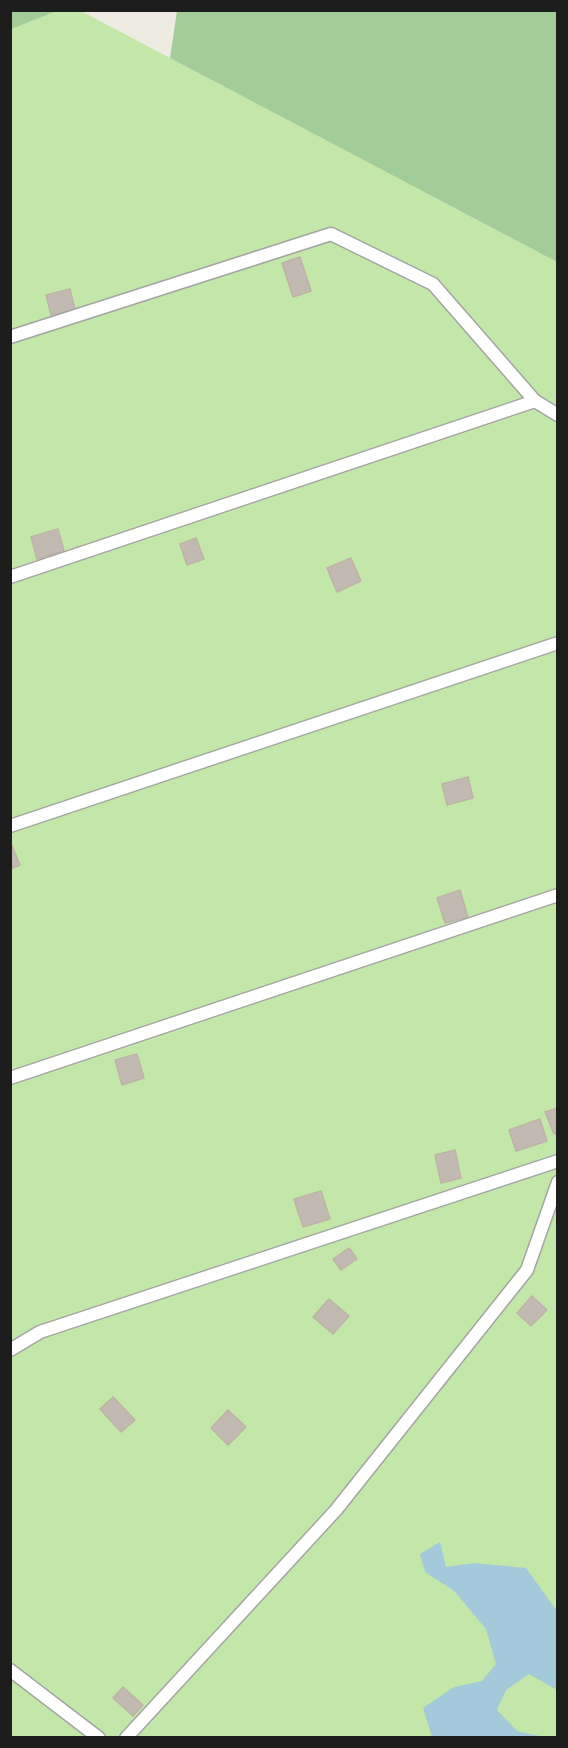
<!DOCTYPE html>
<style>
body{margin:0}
#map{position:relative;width:568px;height:1748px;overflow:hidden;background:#eeebe2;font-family:Inter,sans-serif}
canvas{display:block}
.frame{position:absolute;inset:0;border:12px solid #1d1d1d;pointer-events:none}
</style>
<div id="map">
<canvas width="568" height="1748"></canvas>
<div class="frame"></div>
</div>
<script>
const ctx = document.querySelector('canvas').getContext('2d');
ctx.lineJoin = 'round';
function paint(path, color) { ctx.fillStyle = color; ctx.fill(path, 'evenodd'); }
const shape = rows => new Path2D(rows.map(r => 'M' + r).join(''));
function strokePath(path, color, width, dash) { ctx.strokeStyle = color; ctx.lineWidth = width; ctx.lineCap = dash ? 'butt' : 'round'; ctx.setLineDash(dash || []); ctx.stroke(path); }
paint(shape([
 [79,10,557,262,558,1737,11,1738,10,29,57,11]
]), '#c2e7a9');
paint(shape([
 [11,10,57,10,57,11,11,29],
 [177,11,557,11,557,262,170,58]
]), '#a2cc98');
paint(shape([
 [440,1542,446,1567,474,1563,526,1568,557,1611,557,1690,529,1674,506,1690,497,1710,517,1731,544,1737,432,1737,423,1708,454,1687,482,1681,496,1664,486,1629,454,1591,425,1572,420,1554]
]), '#a4c9da');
const building = shape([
 [300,257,311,291,293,297,282,263,300,257],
 [70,289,75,310,51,315,46,295,70,289],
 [58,529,64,551,37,559,31,537,58,529],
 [196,538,204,559,187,565,180,544,196,538],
 [351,558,361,581,337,592,327,568,351,558],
 [468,777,473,798,447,805,442,784,468,777],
 [10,841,20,865,10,869,10,841],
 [460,890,468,917,445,923,437,898,460,890],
 [137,1054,144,1078,122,1085,115,1060,137,1054],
 [558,1108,558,1133,554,1134,545,1112,558,1108],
 [540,1119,547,1141,516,1151,509,1130,540,1119],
 [455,1150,461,1178,441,1183,435,1155,455,1150],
 [321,1191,330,1219,303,1227,294,1199,321,1191],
 [349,1248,357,1259,341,1270,333,1259,349,1248],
 [532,1296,547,1310,531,1326,517,1313,532,1296],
 [329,1299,349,1316,333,1334,313,1317,329,1299],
 [113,1397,135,1420,121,1432,100,1409,113,1397],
 [228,1410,246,1427,228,1445,211,1428,228,1410],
 [123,1687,143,1705,133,1716,113,1698,123,1687]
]);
paint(building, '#c2bab2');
strokePath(building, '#bfb3a5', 1.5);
const lane = shape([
 [10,337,331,234,433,284,535,401,558,415],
 [10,577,535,401],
 [10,826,558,643],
 [10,1078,558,895],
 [10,1350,40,1332,558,1161],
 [10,1670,99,1738],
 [126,1738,336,1510,527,1270,558,1182]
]);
strokePath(lane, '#a4a4a4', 15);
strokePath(lane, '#fff', 12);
</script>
